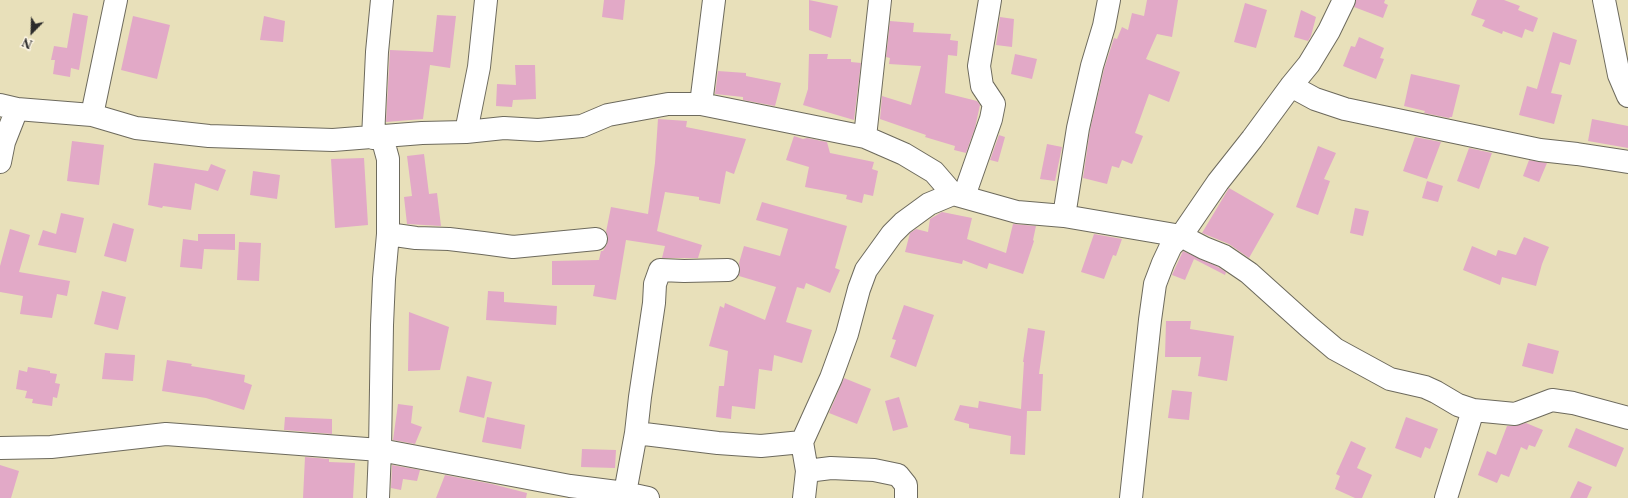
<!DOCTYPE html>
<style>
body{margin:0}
#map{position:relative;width:1628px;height:498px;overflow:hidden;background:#e8e0ba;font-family:"Libre Caslon Text",serif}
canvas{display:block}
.north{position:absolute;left:12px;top:12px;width:40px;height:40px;-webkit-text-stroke:3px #fcf5e5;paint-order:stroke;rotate:203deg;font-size:11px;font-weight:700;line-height:16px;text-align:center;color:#2b2b2b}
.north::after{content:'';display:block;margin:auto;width:14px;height:18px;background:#2b2b2b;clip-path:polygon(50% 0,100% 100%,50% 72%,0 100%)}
</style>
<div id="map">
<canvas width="1628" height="498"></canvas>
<div class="north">N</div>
</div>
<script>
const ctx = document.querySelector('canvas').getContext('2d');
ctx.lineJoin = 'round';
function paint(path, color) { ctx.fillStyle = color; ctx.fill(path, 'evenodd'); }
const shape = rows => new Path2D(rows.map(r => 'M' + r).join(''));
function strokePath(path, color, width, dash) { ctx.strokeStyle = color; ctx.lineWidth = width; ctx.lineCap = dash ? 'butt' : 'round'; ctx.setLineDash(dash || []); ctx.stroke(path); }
paint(shape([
 [604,0,625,0,623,20,602,17],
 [809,0,838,6,831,38,809,30],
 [1147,0,1178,0,1172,37,1157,34,1146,59,1180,72,1169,102,1149,94,1135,133,1143,136,1132,164,1122,160,1119,168,1112,166,1107,184,1083,178,1090,130,1104,69,1114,38,1117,39,1122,27,1128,30,1132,13,1144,16],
 [1356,0,1385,0,1384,3,1388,5,1383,18,1354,7],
 [1477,0,1504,0,1520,6,1518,10,1538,18,1533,32,1525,29,1522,38,1503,31,1502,34,1482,26,1485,20,1471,15],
 [1245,3,1267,10,1256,48,1234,42],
 [1301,10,1316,17,1311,36,1308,41,1294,37],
 [73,13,88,16,79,70,71,68,70,77,53,74,55,60,51,60,54,46,67,48],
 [437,15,456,16,450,68,430,65,423,119,386,122,390,50,433,52],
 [133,16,170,25,157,79,121,70],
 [264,16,285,21,283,42,260,40],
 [1000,17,1014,19,1012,47,996,45],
 [890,21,914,23,913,32,951,34,950,40,958,41,957,56,948,55,945,93,977,101,980,105,975,128,966,153,954,150,955,146,925,137,926,135,880,119,882,96,911,105,921,66,889,64,890,58,886,57],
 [1553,32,1577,40,1570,65,1560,62,1551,93,1562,95,1554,124,1519,115,1527,86,1537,89],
 [1359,37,1384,48,1380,58,1384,59,1376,79,1343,66,1351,46,1355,47],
 [809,54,828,54,827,59,851,59,851,62,861,63,854,120,803,105,808,89],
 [1015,54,1037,59,1032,79,1011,74],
 [515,65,535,65,536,99,513,100,512,107,496,106,497,84,516,85],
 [718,71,746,73,746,76,781,83,775,106,743,100,743,97,715,94],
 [1411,74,1460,85,1452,117,1450,117,1449,118,1424,113,1425,111,1404,106],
 [658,119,687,121,686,127,746,139,734,174,726,171,720,204,699,200,699,197,665,192,657,231,702,245,698,258,662,258,665,246,626,240,616,300,593,296,595,285,552,285,552,261,599,260,601,251,603,251,607,244,608,238,606,232,611,207,648,214,655,163],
 [1592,119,1628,126,1628,148,1588,141],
 [999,135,1005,137,998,162,990,160],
 [794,136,803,139,807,138,827,142,830,153,874,162,872,169,878,171,873,196,864,194,862,203,846,199,847,195,805,187,809,167,786,160],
 [1415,137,1441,142,1427,179,1403,171],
 [72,141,104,145,99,185,67,181],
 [1047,144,1062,147,1055,181,1040,179],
 [1318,146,1336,153,1324,179,1330,181,1318,215,1296,207],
 [1469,148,1492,153,1479,189,1457,181],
 [424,154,429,194,437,193,441,226,407,224,404,197,412,196,407,156],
 [364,158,368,225,335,228,331,159],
 [1529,160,1547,163,1539,182,1523,176],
 [154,163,208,171,211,164,226,170,218,191,195,183,191,210,163,206,162,208,148,205],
 [253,171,280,175,277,199,250,195],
 [1427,181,1443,186,1438,202,1422,198],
 [1229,188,1274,214,1249,258,1229,244,1202,233],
 [762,202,847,226,835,268,840,270,830,293,806,283,804,289,797,287,786,322,812,330,802,363,774,355,772,371,759,369,755,409,732,406,731,419,716,417,719,386,724,386,728,351,709,346,720,306,724,308,725,303,765,320,776,287,739,276,740,269,739,263,744,246,780,256,788,229,756,220],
 [1355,208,1369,211,1363,236,1350,233],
 [942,212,972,218,967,239,1006,253,1013,224,1036,226,1033,240,1034,241,1023,274,989,263,987,269,963,260,962,264,905,252,910,233,916,229,928,232,930,219],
 [61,213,84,218,76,253,38,245,43,230,56,234],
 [113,223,134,229,126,262,104,256],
 [10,229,30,235,19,272,70,281,67,296,57,294,52,318,20,314,23,296,0,292,0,266],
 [198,234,235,234,235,250,204,249,202,269,180,267,183,239,198,241],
 [1094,234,1122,239,1116,256,1113,255,1104,279,1081,272],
 [1524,237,1549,247,1542,264,1536,286,1502,277,1500,285,1463,270,1472,246,1496,256,1498,250,1516,255],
 [239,242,261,243,259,281,237,280],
 [1183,251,1218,267,1226,272,1225,275,1194,259,1185,280,1172,275],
 [102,291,126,297,118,330,94,324],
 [488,291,504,292,504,302,557,306,556,325,486,320],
 [904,305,934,315,916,367,890,357,896,340,892,339],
 [409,312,449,327,440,370,408,371],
 [1166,321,1191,321,1190,329,1234,336,1227,381,1198,376,1201,357,1165,357],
 [1028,328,1045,331,1039,374,1043,374,1041,411,1027,411,1025,455,1010,454,1011,436,969,428,969,424,954,420,960,405,978,408,979,401,1021,409,1024,362,1023,362],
 [1528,343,1559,351,1553,374,1522,366],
 [105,353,135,355,133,381,102,379],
 [167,360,192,364,191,366,245,375,244,382,252,385,244,410,206,398,162,391],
 [28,367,50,371,50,373,57,374,55,383,60,384,57,398,53,397,52,406,32,403,33,399,25,398,27,391,16,389,19,370,27,372],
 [467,376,492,382,484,418,459,412],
 [844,378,871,389,857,424,829,413],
 [1172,390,1192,392,1189,420,1168,418],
 [899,397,908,427,893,431,885,401],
 [398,404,413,406,411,423,422,427,415,444,393,440],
 [285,417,332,419,332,434,284,430],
 [487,417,525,425,521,449,482,442],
 [1406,417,1438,429,1430,449,1425,447,1421,458,1395,448],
 [1526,423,1543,430,1535,447,1529,445,1527,450,1521,447,1509,477,1501,474,1497,483,1478,475,1487,451,1496,455,1507,426,1514,426],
 [1576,428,1624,448,1616,467,1568,447],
 [1351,441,1366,448,1357,468,1372,475,1362,498,1355,498,1335,489,1340,476,1336,474],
 [582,449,616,450,615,468,581,467],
 [305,457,329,459,329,462,355,463,353,498,303,498],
 [0,465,19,471,11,498,0,498],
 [392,465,420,470,417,481,403,479,401,490,391,488],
 [445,475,492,484,527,493,526,498,436,498],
 [1578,481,1592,487,1587,498,1570,498]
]), '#e2a9c7');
const street = shape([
 [1604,0,1619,75,1628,96],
 [1291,86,1315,99,1345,109,1540,150,1577,154,1628,162],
 [701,104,714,0],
 [0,105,17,109,92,115,136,128,209,136,333,140,422,133,466,132,504,128,538,130,582,126,608,115,668,104,701,104,865,137,904,154,934,172,953,194,1017,212,1064,216,1181,236,1204,248,1224,256,1249,273,1309,327,1335,349,1390,379,1425,387,1436,392,1458,405,1473,410,1515,414,1552,400,1573,403,1628,418],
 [92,115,116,0],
 [466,132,479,67,486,0],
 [865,137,880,0],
 [373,138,377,52,382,0],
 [0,162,4,142,17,109],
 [964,196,991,119,994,104,982,86,979,66,990,0],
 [1064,216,1078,128,1092,66,1104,26,1109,0],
 [388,234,416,238,449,239,483,243,513,247,596,239],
 [636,433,718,443,761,446,802,442],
 [0,448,51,447,166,434,380,450,570,486,625,493,648,498],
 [807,471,831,468,874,470,898,475,906,485,906,498],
 [625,493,636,433,640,397,654,303,655,284,660,270,684,271,728,270],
 [378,498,380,450,382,325,384,279,388,234,388,159,382,137],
 [804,498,807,471,802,442,831,378,847,334,859,289,866,270,892,234,903,223,929,204,953,194],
 [1131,498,1150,320,1155,284,1163,263,1171,246,1181,236,1218,182,1252,139,1291,86,1309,64,1329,31,1344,0],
 [1446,498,1473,410]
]);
strokePath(street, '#6d6a5d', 24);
strokePath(street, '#fff', 22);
</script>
